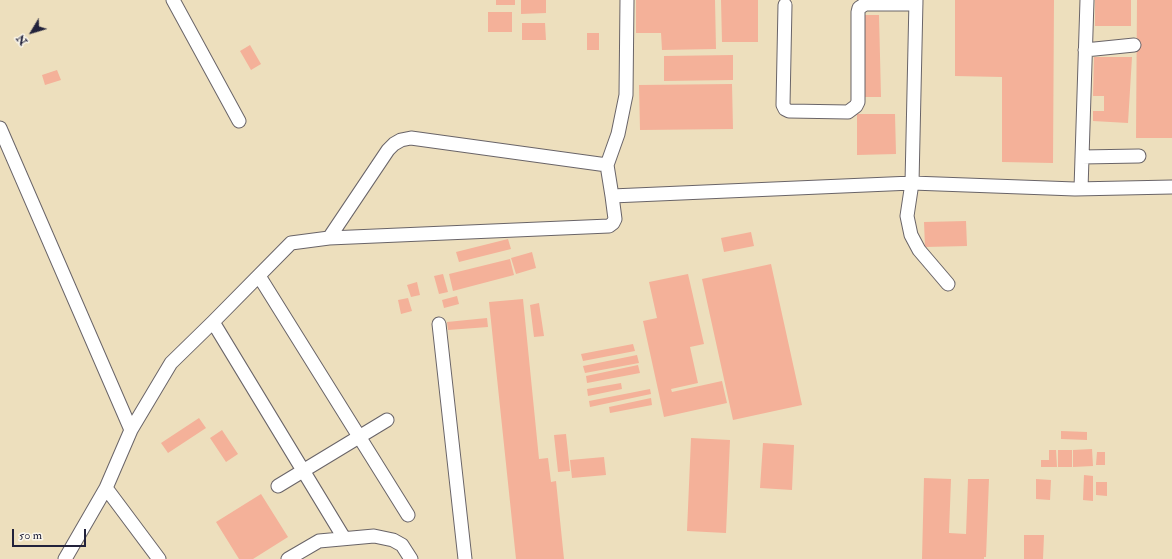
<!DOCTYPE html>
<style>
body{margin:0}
#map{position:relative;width:1172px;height:559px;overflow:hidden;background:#eddfbd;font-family:"IM FELL Double Pica",serif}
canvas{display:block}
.north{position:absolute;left:12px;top:12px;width:40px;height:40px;-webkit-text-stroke:3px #fbf7ec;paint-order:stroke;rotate:232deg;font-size:11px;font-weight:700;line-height:16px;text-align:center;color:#22223b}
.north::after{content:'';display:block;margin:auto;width:14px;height:18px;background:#22223b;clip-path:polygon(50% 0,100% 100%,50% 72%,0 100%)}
.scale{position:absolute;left:12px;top:529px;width:74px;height:18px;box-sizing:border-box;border:2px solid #22223b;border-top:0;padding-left:5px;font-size:12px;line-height:14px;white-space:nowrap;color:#22223b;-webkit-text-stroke:3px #fbf7ec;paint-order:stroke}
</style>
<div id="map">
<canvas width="1172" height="559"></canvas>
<div class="north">N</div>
<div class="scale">50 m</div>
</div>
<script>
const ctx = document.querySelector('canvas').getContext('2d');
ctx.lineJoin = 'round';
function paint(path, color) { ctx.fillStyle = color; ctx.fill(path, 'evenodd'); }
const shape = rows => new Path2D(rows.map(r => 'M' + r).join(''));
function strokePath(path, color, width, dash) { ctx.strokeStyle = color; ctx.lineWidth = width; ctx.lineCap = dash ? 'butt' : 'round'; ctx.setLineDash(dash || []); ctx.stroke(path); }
paint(shape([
 [496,0,515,0,515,5,496,5],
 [521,0,546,0,546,13,521,14],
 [636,0,715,0,716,49,662,50,661,33,636,33],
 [721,0,758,0,758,42,722,42],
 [955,0,1054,0,1053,163,1002,162,1002,77,955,76],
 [1095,0,1131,0,1131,26,1095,26],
 [1137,0,1172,0,1172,138,1136,138],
 [488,12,512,12,512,32,488,32],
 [861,15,879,15,881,97,862,97],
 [522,23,545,23,546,40,522,40],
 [587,33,599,33,599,50,587,50],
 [250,45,261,64,251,70,240,51],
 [733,55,733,80,664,81,664,56],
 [1094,57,1132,57,1128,123,1093,121,1093,111,1104,111,1104,96,1093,96],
 [57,70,61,80,45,85,42,75],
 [732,84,733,129,640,130,639,85],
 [857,114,895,114,896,154,857,155],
 [966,221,967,246,925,247,924,222],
 [751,232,754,246,724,252,721,238],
 [508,239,511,249,459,262,456,252],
 [532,252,536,268,516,274,511,258],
 [510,259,514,275,453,291,449,274],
 [771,264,802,405,733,420,702,279],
 [443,274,448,292,439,294,434,276],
 [688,274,704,344,690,347,698,383,671,389,672,392,722,381,727,403,664,417,643,321,657,318,649,282],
 [417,282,420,295,411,297,407,285],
 [457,296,459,304,444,308,442,300],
 [408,298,412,311,401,314,398,300],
 [523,299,539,459,548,458,551,482,556,481,564,559,516,559,489,302],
 [539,303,544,336,534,337,530,305],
 [487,318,488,327,448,330,447,322],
 [633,344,635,351,583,361,581,354],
 [637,355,639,363,585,373,583,366],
 [638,365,640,373,587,383,586,376],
 [621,383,622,389,588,396,587,389],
 [650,389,651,394,590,407,589,401],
 [651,398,652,405,610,413,609,407],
 [199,418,206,428,168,453,161,443],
 [222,430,238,454,226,462,210,438],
 [1061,431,1087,432,1087,440,1061,439],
 [566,434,570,471,558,472,554,435],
 [691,438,730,440,726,533,687,531],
 [763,443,794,445,792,490,760,488],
 [1092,449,1093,466,1073,467,1073,450],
 [1049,450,1056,450,1057,467,1041,467,1041,460,1049,460],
 [1058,450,1072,450,1072,467,1058,467],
 [1097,452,1105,452,1105,465,1096,465],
 [604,457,606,475,572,478,570,460],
 [1084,475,1093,476,1093,501,1083,500],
 [924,478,951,479,949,533,966,534,968,479,989,479,986,557,984,557,984,559,922,559],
 [1036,479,1051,480,1050,500,1036,499],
 [1096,482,1107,482,1107,496,1096,495],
 [261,494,288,537,253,559,239,559,216,522],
 [1024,535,1044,535,1043,559,1024,559]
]), '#f4b199');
const minor = shape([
 [173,0,239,121],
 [916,0,912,183,907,216,911,235,919,250,948,284],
 [785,5,783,105,785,109,789,111,848,112,856,106,858,102,858,12,859,8,865,4,916,4],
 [1085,50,1134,45],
 [0,128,131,430],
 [1082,157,1139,156],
 [1081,189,1087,0],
 [612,196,607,165,618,134,626,95,627,0],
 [329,238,388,150,394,144,401,140,411,138,607,165],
 [259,276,408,515],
 [213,322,344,538],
 [439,324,465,559],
 [278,486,387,420],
 [106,488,159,559],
 [65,559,106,488,131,430,171,363,213,322,291,243,329,238,609,226,613,223,615,219,612,196,912,183,1075,189,1172,187],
 [288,559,319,541,374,536,393,540,402,545,411,559]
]);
strokePath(minor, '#696468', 15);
strokePath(minor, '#fff', 13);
</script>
